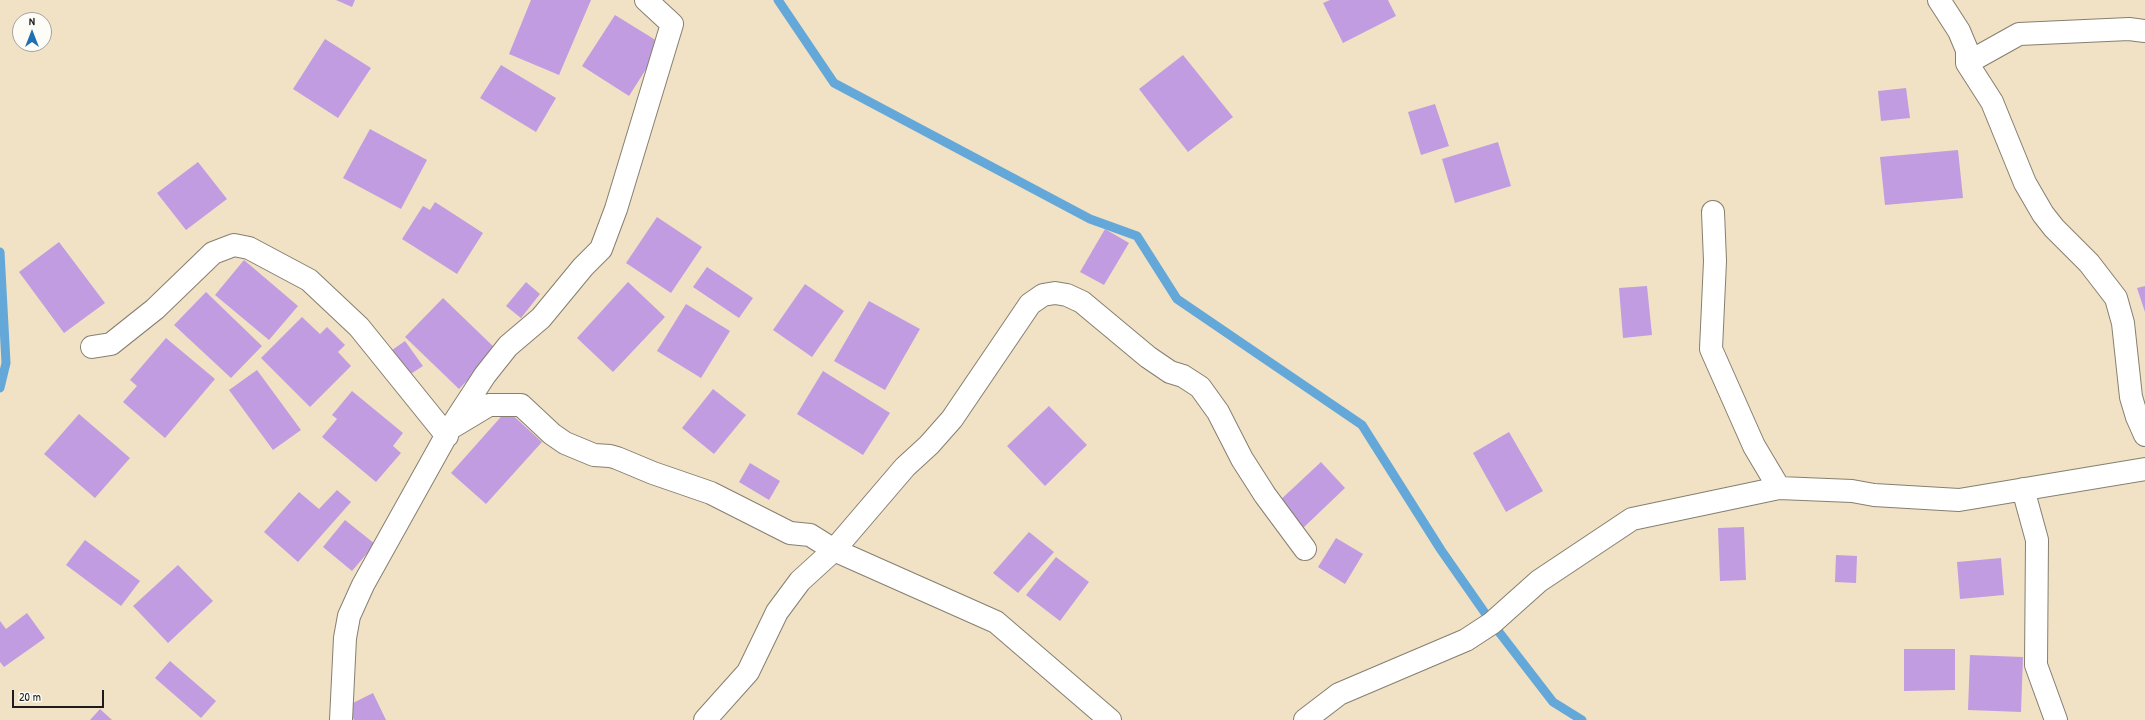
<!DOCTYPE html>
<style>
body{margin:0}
#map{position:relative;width:2145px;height:720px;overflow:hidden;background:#f1e2c5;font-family:"Patrick Hand",sans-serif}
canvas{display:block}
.north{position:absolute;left:12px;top:12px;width:40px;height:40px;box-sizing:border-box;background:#fdfcf7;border:1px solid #a3a29f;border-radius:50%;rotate:0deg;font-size:11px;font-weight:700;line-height:16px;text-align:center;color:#1c1c1c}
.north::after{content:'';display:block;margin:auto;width:14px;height:18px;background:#1f6fb2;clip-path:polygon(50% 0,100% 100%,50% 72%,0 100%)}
.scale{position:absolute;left:12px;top:690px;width:92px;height:18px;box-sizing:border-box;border:2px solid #1c1c1c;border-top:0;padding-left:5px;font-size:12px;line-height:14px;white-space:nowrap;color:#1c1c1c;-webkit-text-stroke:3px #fdfcf7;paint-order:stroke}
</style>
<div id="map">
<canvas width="2145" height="720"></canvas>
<div class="north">N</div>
<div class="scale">20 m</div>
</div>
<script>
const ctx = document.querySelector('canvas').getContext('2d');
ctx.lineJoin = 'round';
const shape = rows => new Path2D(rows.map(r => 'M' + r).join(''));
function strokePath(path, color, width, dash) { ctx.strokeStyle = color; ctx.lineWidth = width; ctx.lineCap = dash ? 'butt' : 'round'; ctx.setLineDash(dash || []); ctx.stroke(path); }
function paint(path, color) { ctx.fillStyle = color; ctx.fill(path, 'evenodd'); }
strokePath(shape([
 [778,0,834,83,1090,219,1137,236,1177,299,1362,425,1441,550,1492,623,1553,702,1582,720],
 [0,252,6,363,0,388]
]), '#64a8d9', 9);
paint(shape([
 [336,0,355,0,352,7],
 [531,0,591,0,559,75,509,54],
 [1330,0,1388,0,1396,16,1343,43,1323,3],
 [615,15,662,44,629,96,582,66],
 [325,39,371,68,338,118,293,89],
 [1183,55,1233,117,1188,152,1139,89],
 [501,65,556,98,536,132,480,98],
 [1906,88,1910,118,1881,121,1878,91],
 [1435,104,1449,146,1421,155,1408,112],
 [370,129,427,160,401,209,343,178],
 [1498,142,1511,186,1455,203,1442,159],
 [1958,150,1963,198,1885,205,1880,157],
 [198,162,227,199,186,230,157,193],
 [435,202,483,233,457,274,402,239,423,206,430,210],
 [657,217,702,247,671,293,626,263],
 [1105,229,1129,243,1104,285,1080,272],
 [59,242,105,303,64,333,19,272],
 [244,260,298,306,269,340,215,295],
 [707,267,753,298,739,318,693,287],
 [526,282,540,294,521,318,506,306],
 [628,282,665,317,613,372,577,338],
 [805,284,844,311,812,357,773,330],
 [1647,286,1652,335,1623,338,1619,288],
 [2145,286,2145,312,2137,288],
 [206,292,262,346,231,378,174,325],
 [443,298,497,350,459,389,405,337],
 [869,301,920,329,885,390,834,361],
 [686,304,730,331,701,378,657,351],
 [302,317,320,334,327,327,345,345,338,352,351,366,310,407,261,358],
 [166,338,215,379,165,438,123,402,137,386,130,380],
 [405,341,423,366,409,375,392,350],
 [257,370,301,430,273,450,229,390],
 [823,371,890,413,863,455,797,414],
 [713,389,746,415,714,454,682,428],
 [352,391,403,433,393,446,401,453,376,482,322,437,337,419,332,415],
 [1049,406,1087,445,1045,486,1007,446],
 [507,410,542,442,486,504,451,473],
 [79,414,130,458,95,498,44,454],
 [1509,432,1543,491,1506,512,1473,453],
 [1321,462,1345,488,1302,529,1277,503],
 [750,463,780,481,769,500,739,482],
 [337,490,351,502,298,562,264,532,299,492,319,509],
 [345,520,375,544,352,571,323,547],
 [1744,527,1746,580,1720,581,1718,528],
 [1029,532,1054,552,1018,593,993,573],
 [1336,538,1363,554,1345,584,1318,567],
 [85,540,140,581,121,606,66,565],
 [1836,555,1857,556,1856,583,1835,582],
 [1056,557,1089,582,1060,621,1026,595],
 [2001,558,2004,595,1960,599,1957,562],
 [178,565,213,601,168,643,133,606],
 [27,613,45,638,4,667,0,662,0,621,6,629],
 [1904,649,1955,649,1955,690,1904,691],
 [1970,655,2023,657,2021,712,1968,710],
 [170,661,216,701,201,718,155,678],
 [373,693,386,720,354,720,347,706],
 [100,709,112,720,90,720]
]), '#c19ce1');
const street = shape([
 [1939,0,1959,31,1967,50,1967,63,1992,102,2025,183,2043,214,2054,228,2089,263,2116,298,2123,323,2131,397,2137,417,2145,435],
 [1967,63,2019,34,2129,29,2145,31],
 [1713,212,1715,261,1711,349,1754,446,1779,488],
 [92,347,111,344,155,309,213,253,234,245,249,248,309,280,359,327,447,436],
 [454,426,489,405,521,405,552,434,565,443,594,455,610,456,617,458,653,473,711,493,790,533,810,535,834,550,996,622,1110,720],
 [2023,489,2037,540,2036,665,2056,720],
 [341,720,345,638,349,616,363,585,451,427,485,375,508,346,541,318,583,267,601,249,616,209,672,24,646,0],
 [705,720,748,672,777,612,800,581,834,550,905,467,929,445,952,419,1030,304,1043,295,1055,293,1067,295,1082,302,1148,357,1170,372,1183,376,1200,387,1218,412,1242,459,1265,495,1305,549],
 [1305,720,1339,694,1466,640,1492,623,1539,581,1632,519,1779,488,1852,491,1874,495,1959,500,2145,469]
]);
strokePath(street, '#867f70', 24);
strokePath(street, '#fff', 22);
</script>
